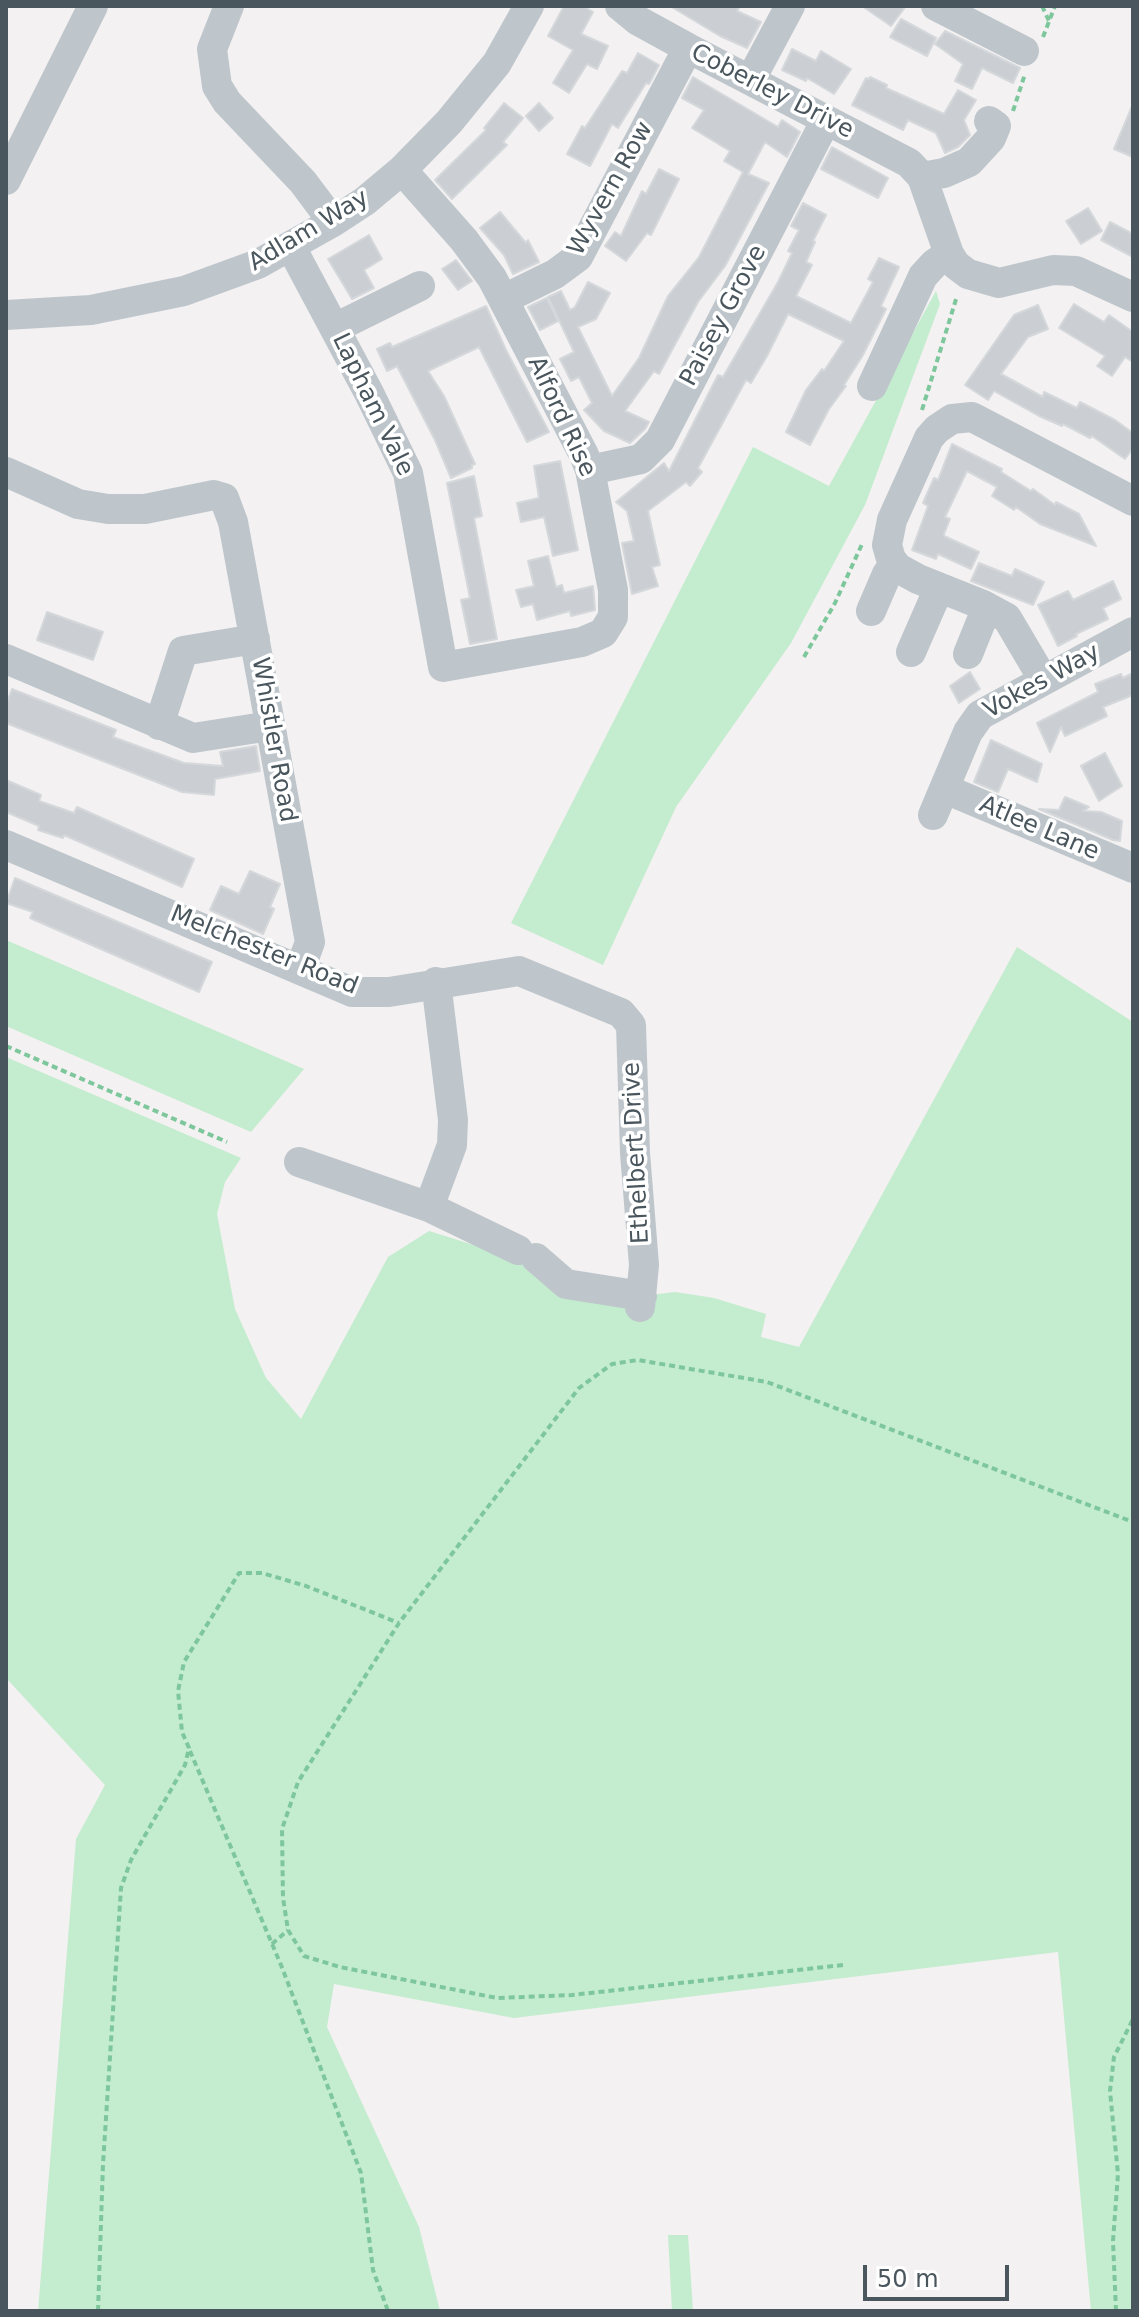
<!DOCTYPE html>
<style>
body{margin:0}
#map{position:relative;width:1139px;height:2317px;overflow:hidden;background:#f3f1f1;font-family:"DejaVu Sans",sans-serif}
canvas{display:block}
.frame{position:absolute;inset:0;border:8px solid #4a565d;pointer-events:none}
.scale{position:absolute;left:863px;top:2265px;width:146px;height:36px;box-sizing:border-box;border:4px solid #4a565d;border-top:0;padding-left:10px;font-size:24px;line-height:28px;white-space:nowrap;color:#4a565d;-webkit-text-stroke:6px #fff;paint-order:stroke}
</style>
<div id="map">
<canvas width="1139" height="2317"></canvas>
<div class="frame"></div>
<div class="scale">50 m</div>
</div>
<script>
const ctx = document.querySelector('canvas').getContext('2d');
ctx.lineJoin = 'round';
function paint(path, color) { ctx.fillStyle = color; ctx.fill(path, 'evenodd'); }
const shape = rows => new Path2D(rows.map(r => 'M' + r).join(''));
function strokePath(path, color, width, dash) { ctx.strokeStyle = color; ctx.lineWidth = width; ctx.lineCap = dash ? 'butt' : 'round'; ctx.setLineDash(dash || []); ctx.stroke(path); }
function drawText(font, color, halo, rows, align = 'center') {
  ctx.font = font + ' "DejaVu Sans",sans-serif'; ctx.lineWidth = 7; ctx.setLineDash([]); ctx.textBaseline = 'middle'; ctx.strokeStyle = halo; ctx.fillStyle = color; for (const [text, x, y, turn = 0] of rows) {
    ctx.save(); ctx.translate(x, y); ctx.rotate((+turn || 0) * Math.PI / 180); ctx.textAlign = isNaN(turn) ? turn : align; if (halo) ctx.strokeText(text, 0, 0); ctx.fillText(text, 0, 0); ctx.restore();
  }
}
paint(shape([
 [936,291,940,304,865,505,791,643,676,807,603,965,511,923,753,447,829,486],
 [6,940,304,1069,251,1132,6,1026],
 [1017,947,1133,1022,1133,2311,1091,2311,1058,1952,514,2018,334,1984,327,2027,419,2227,440,2311,38,2311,76,1839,105,1785,6,1678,6,1057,241,1158,225,1182,217,1214,235,1309,266,1378,301,1419,388,1257,429,1231,576,1277,625,1298,675,1292,714,1298,766,1314,761,1337,799,1347],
 [668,2235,688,2235,693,2311,672,2311]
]), '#c4eccf');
const building = shape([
 [564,6,583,6,593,12,581,34,608,46,597,69,587,64,569,93,553,83,573,50,548,36,564,6],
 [670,6,740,6,737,11,761,22,747,48,720,36,670,6],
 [862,6,906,6,891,26,862,6],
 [901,19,936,38,927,56,890,37,901,19],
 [945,31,1020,68,1013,83,982,68,972,89,955,81,963,64,935,44,945,31],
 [792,49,816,61,821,51,851,69,834,94,807,78,806,81,782,70,792,49],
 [638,53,659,65,649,84,646,83,618,128,612,124,590,166,567,154,582,126,585,128,622,71,627,73,638,53],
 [693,77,778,127,782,120,800,132,787,157,765,142,748,174,769,183,725,266,698,302,659,374,654,371,625,411,649,422,645,429,630,443,604,431,584,410,592,403,579,377,571,381,560,359,574,352,548,297,561,291,570,310,575,307,588,282,610,293,596,319,578,327,612,396,639,358,668,296,699,257,743,172,724,161,730,151,692,128,704,110,682,98,693,77],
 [870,77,887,85,886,88,944,114,958,90,976,100,964,120,970,135,958,147,945,153,936,133,908,120,903,130,852,105,866,78,869,79,870,77],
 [504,103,523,118,503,142,507,145,452,199,435,180,486,130,484,128,504,103],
 [539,103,553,118,539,131,526,116,539,103],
 [1133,104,1133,157,1114,149,1133,104],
 [832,147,888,178,878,198,821,169,832,147],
 [659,169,679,179,651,235,647,233,626,261,605,246,615,232,621,236,642,191,646,194,659,169],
 [803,203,826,215,813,241,815,242,806,262,812,265,796,296,851,323,873,282,868,279,879,258,899,267,881,306,886,309,863,355,844,385,846,386,829,409,810,445,786,432,806,390,822,369,824,371,844,341,788,314,767,356,751,383,746,380,698,468,702,472,690,486,686,482,648,511,660,565,652,567,658,586,632,594,622,543,634,541,627,511,616,502,664,463,669,471,718,375,723,377,778,282,792,253,788,251,799,230,791,226,803,203],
 [1088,208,1102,231,1081,244,1066,221,1088,208],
 [500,212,526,243,528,240,539,262,513,274,504,255,480,228,500,212],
 [1110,222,1133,234,1133,257,1101,240,1110,222],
 [369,235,382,259,364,270,374,288,352,299,328,259,369,235],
 [456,260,472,281,458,290,442,269,456,260],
 [547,298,558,321,540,330,528,307,547,298],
 [1074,304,1104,322,1109,315,1133,332,1133,362,1125,357,1112,376,1097,366,1105,356,1059,328,1074,304],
 [1038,305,1048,329,1028,337,1001,374,1043,397,1044,392,1077,408,1080,402,1115,420,1133,433,1133,448,1125,459,1092,436,1090,438,1063,424,1062,426,1039,416,994,391,988,400,965,385,1014,315,1038,305],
 [486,306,506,350,549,432,527,442,479,347,428,371,444,396,475,464,472,465,472,468,451,478,435,440,397,366,387,371,377,349,390,343,392,347,486,306],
 [952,444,1002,469,1001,472,1031,491,1033,489,1055,505,1056,502,1079,514,1096,546,1040,524,1016,507,1014,510,992,496,997,487,967,471,945,517,950,519,944,534,944,536,979,552,971,569,938,554,936,559,912,550,928,506,923,503,934,478,938,480,952,444],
 [560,461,578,550,553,556,544,517,521,522,517,503,539,498,534,466,560,461],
 [474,476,482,516,474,518,497,639,470,644,461,600,470,598,447,483,474,476],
 [548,556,556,587,562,585,564,593,593,586,595,610,571,616,570,611,537,620,533,604,521,607,516,590,534,586,528,561,548,556],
 [979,563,1012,576,1015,569,1044,582,1033,605,971,581,979,563],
 [1113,581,1121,599,1103,608,1108,619,1076,634,1077,636,1058,646,1038,605,1068,591,1073,600,1113,581],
 [47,612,103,632,93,660,37,640,47,612],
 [970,672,980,689,959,703,950,686,970,672],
 [1133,673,1133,695,1103,707,1107,716,1065,736,1061,727,1050,752,1037,723,1098,692,1095,684,1121,674,1123,678,1133,673],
 [12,689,116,730,113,737,184,763,223,766,220,752,256,746,260,771,215,779,214,795,182,792,6,723,6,705,12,689],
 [991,740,1042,764,1037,782,1008,769,998,792,974,782,991,740],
 [1105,753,1122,786,1099,801,1081,766,1105,753],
 [6,780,41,795,39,801,74,813,77,807,194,859,182,887,64,835,63,838,38,830,39,826,6,812,6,780],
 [1065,797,1089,807,1083,811,1101,812,1122,821,1120,841,1113,840,1039,809,1059,810,1065,797],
 [250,871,280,884,270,907,274,909,263,934,210,910,221,886,239,894,250,871],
 [15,878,212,962,199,992,30,918,33,912,6,903,15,878]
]);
paint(building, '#cbced3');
strokePath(building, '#d5d8db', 2);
strokePath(shape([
 [1042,6,1049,21],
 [1043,37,1055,6],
 [1013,111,1025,74],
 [922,410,957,296],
 [804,657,835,603,863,542],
 [6,1046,227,1142],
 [190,1751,281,1965,361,2173,373,2270,388,2311],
 [272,1944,288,1930],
 [843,1965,572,1995,497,1998,340,1967,304,1956,288,1930,283,1898,282,1829,298,1782,399,1623,579,1388,612,1364,638,1360,767,1382,1133,1522],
 [98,2311,103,2164,121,1888,131,1860,185,1765,189,1748,182,1732,178,1691,184,1662,239,1573,262,1573,306,1586,399,1623],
 [1116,2311,1113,2241,1118,2174,1110,2091,1114,2057,1133,2019]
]), '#7ec79c', 4, [6, 4]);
strokePath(shape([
 [229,6,212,49,217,86,227,102,303,182,333,222],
 [620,6,637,20,688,48,909,163,922,177,949,254,956,265,968,274,999,283,1053,270,1076,271,1133,297],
 [936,6,1024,51],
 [751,79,790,6],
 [922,177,944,173,969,162,991,138,996,126,989,121],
 [6,180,93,6],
 [291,247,369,393,408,473,443,667,582,642,603,633,613,617,613,590,590,470,584,455,492,278,464,240,402,170],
 [504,299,555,274,578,257,688,48],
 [6,315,91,310,184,291,258,264,333,222,365,201,402,170,449,122,497,63,529,6],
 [335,328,420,286],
 [872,386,923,276,935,263,949,254],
 [590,470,641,459,660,440,826,120],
 [6,472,78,504,108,509,145,509,214,495,224,498,233,522,310,942,300,969],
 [871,611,887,574,894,564],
 [911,652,939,588],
 [968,654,987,607],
 [6,659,193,738,270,726],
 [1043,679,1007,618,983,605,918,579,898,568,891,559,887,545,892,520,929,438,937,429,952,419,972,417,1133,501],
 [159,725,183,651,255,639],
 [945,789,1133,868],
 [933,815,968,732,980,715,1133,632],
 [6,845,352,992,389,992,519,971,621,1013,631,1025,635,1153,644,1265,640,1307],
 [299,1162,429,1207,518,1250],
 [429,1207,452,1145,453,1120,436,982],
 [536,1258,566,1284,642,1296]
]), '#bec6cc', 30);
drawText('24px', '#4a565d', '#fff', [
 ["Coberley Drive",772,92,27],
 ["Wyvern Row",611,189,-61],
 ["Adlam Way",309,231,-31],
 ["Paisey Grove",724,316,-62],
 ["Lapham Vale",372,405,64],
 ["Alford Rise",561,417,65],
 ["Vokes Way",1042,682,-29],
 ["Whistler Road",273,740,80],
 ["Atlee Lane",1039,829,23],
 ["Melchester Road",264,951,22],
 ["Ethelbert Drive",637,1153,-93]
]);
</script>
